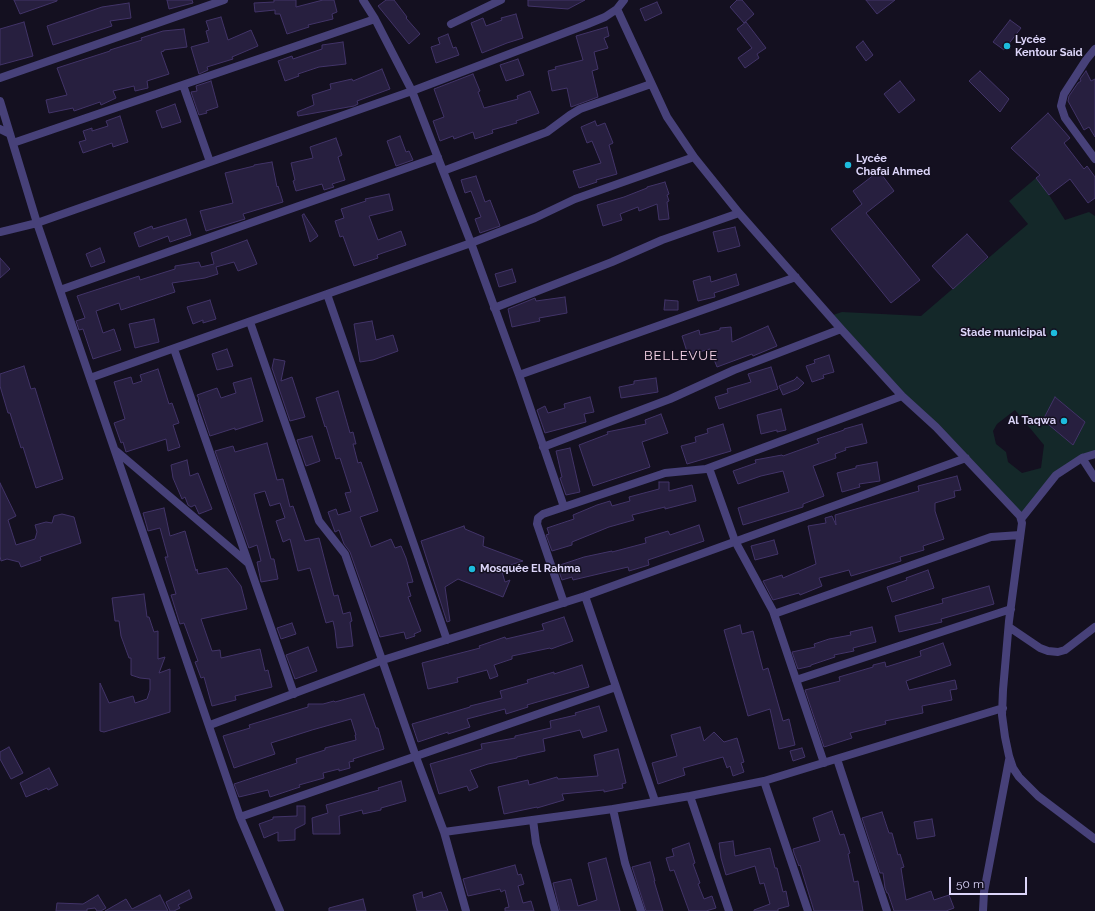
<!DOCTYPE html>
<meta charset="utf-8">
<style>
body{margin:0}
#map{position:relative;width:1095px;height:911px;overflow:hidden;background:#141020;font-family:Raleway,sans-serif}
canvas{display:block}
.scale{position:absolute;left:949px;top:877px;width:78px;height:18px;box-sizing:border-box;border:2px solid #dcd5f9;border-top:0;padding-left:5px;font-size:12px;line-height:14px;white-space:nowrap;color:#dcd5f9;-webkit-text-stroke:3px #141020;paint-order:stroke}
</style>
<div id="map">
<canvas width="1095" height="911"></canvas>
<div class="scale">50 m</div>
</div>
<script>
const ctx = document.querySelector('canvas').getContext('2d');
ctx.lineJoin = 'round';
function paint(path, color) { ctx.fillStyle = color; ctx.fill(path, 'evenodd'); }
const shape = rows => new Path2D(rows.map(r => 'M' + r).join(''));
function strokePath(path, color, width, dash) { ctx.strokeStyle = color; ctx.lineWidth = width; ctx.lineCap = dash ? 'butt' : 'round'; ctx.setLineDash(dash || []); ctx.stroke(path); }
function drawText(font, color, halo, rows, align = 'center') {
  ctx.font = font + ' Raleway,sans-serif'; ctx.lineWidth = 3; ctx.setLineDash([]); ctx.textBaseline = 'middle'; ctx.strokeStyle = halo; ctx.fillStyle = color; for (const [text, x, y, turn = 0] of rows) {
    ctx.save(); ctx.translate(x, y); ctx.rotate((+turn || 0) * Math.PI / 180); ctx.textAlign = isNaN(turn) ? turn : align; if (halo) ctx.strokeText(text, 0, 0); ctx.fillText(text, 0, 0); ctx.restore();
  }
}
paint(shape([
 [1036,178,1049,195,1065,220,1089,212,1095,216,1095,454,1068,466,1020,516,830,316,842,312,921,316,1028,224,1009,201],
 [1055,397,1085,422,1073,445,1043,420],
 [1015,410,1044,445,1041,468,1022,473,1008,462,1006,452,996,444,993,431,997,424]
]), '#142829');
const building = shape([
 [14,0,57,0,57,1,20,14,14,0],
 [167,0,192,0,193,3,169,9,167,0],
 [274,0,296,0,296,7,323,0,334,0,337,12,332,14,333,19,308,25,309,27,287,34,280,14,275,14,275,10,255,12,254,3,274,2,274,0],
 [386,0,394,0,407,17,406,18,420,34,409,44,378,6,386,0],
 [528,0,585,0,568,9,528,6,528,0],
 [737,0,742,0,754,14,744,23,730,7,737,0],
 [866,0,895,0,877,14,866,0],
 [657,2,662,13,645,21,640,9,657,2],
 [129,3,131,18,110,21,112,26,53,45,47,26,102,7,129,3],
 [516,14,523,38,507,43,482,53,471,23,483,18,486,26,502,20,501,18,516,14],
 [221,17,228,40,251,30,258,46,232,57,233,59,207,67,208,70,199,74,191,47,209,42,206,31,209,30,206,21,221,17],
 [1010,20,1021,28,1004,50,993,42,1010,20],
 [24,22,33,56,0,65,0,29,24,22],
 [746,22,766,48,757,54,759,58,745,68,738,58,752,48,737,29,746,22],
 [607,27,609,36,604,38,608,48,594,52,598,69,592,71,598,97,571,107,567,88,552,91,548,71,556,69,555,67,583,60,576,36,607,27],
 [184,29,187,47,164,50,164,51,161,52,169,74,147,81,148,88,135,91,134,86,113,91,116,98,101,105,100,102,74,111,73,108,49,113,46,100,67,95,57,68,110,51,110,50,142,40,141,38,163,31,184,29],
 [448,34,453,48,456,47,459,55,436,63,431,47,440,44,438,38,448,34],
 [863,41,873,55,866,61,856,47,863,41],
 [343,42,346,64,319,67,298,74,299,76,285,81,278,61,292,56,293,59,322,49,322,45,343,42],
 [518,59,524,75,506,81,500,65,518,59],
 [382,69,390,89,357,101,358,104,354,106,298,116,297,112,314,105,312,95,331,89,330,84,352,79,353,81,382,69],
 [980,71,1009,99,1000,112,969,81,980,71],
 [1086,71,1091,81,1095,79,1095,137,1089,127,1084,130,1068,101,1069,96,1078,83,1081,81,1080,79,1086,71],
 [473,74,480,91,478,92,484,108,518,99,517,96,530,91,539,113,516,121,517,123,492,130,493,133,475,139,473,132,454,139,453,136,440,141,433,121,444,117,434,89,473,74],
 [211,81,218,107,206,111,207,113,199,115,191,92,197,91,196,86,211,81],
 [900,81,915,100,899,113,884,94,900,81],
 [175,104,181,122,162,128,156,111,175,104],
 [1048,113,1070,138,1064,143,1084,169,1087,166,1095,177,1095,198,1088,203,1070,179,1049,195,1036,178,1040,175,1011,148,1048,113],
 [120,116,128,142,113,147,112,143,83,153,79,142,86,140,83,131,92,128,92,131,108,126,106,121,120,116],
 [595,121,597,126,605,123,613,143,609,145,617,174,596,180,597,182,579,188,573,171,601,163,592,141,587,143,581,127,595,121],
 [400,136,406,152,409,151,413,160,396,166,387,141,400,136],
 [336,138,342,155,338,157,345,180,332,184,334,187,324,190,322,184,296,191,293,181,295,180,291,163,313,158,310,147,336,138],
 [272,162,277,187,278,186,283,202,243,214,245,219,206,231,200,211,233,203,225,173,254,166,254,165,272,162],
 [879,171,894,191,866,213,920,280,891,303,831,229,862,204,853,191,879,171],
 [476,176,485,202,490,200,500,226,480,233,475,219,481,217,471,191,465,193,461,180,476,176],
 [665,182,669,194,667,195,669,201,667,202,669,219,659,220,657,204,639,211,638,207,620,214,622,220,603,226,597,205,624,197,647,188,647,187,665,182],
 [389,194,393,210,369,216,378,240,401,231,406,245,377,255,378,258,354,266,343,236,340,237,335,221,344,218,341,209,366,201,365,199,389,194],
 [304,214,318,236,310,242,302,215,304,214],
 [186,219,191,235,170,242,168,236,139,247,134,233,152,226,153,229,186,219],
 [735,227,740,246,718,252,713,232,735,227],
 [967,234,988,257,953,289,932,266,967,234],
 [247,240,257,264,238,271,234,262,216,267,218,274,205,278,172,283,175,292,121,310,119,303,96,311,103,333,114,329,121,350,93,359,83,329,79,330,76,321,85,318,77,296,139,276,140,280,175,269,175,266,199,262,201,267,214,264,211,253,247,240],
 [100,248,105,262,91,267,86,254,100,248],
 [0,258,10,269,0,278,0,258],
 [512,269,516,282,499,287,495,274,512,269],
 [736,274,739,285,714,293,715,297,698,301,693,281,710,276,711,282,736,274],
 [565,297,567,313,539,318,540,321,512,327,508,309,535,298,536,301,565,297],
 [210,300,216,319,203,323,203,320,193,324,187,307,210,300],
 [665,300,678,301,678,310,664,310,665,300],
 [154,319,159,342,135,348,129,324,154,319],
 [372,321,376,340,393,335,398,351,373,360,360,362,354,324,372,321],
 [768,326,777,346,753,356,752,354,717,367,710,349,688,355,682,336,699,330,700,335,720,330,720,328,731,327,732,342,768,326],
 [227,349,233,366,217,370,212,354,227,349],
 [829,355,834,372,823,375,824,378,812,382,806,366,815,363,814,360,829,355],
 [274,359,285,361,281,381,292,377,305,417,290,421,272,368,274,359],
 [24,366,31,389,35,388,63,479,36,488,23,447,21,448,10,413,8,413,0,386,0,374,24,366],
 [771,367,778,389,719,409,715,397,728,393,727,389,751,382,748,374,771,367],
 [158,369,169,404,172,403,179,423,173,425,180,447,168,451,166,439,126,452,123,442,121,443,114,423,125,419,114,382,131,377,133,384,142,381,140,375,158,369],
 [797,377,804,383,798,389,783,395,779,386,794,380,797,377],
 [251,378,263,421,235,430,235,428,210,436,198,400,199,399,197,395,217,388,221,398,236,393,233,383,251,378],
 [656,378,658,392,621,398,619,387,634,384,634,381,656,378],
 [338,391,350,433,353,432,356,444,353,444,358,463,361,462,378,511,360,517,371,547,391,539,395,548,401,546,406,558,413,582,407,583,411,596,408,597,421,631,414,634,415,636,406,639,404,632,380,637,350,552,344,544,339,530,335,532,328,512,336,509,338,515,351,511,345,493,351,492,340,458,336,459,326,426,325,427,316,398,338,391],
 [590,397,594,412,584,414,586,422,545,433,537,410,545,406,548,413,565,408,564,404,590,397],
 [1055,397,1085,422,1073,445,1043,420,1055,397],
 [781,409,786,430,777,432,777,430,761,434,757,415,781,409],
 [661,414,668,433,642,442,650,467,593,486,579,445,608,434,607,432,646,424,645,420,661,414],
 [723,424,731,451,687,464,681,446,696,442,695,437,708,433,707,429,723,424],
 [862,424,867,443,845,448,846,450,835,454,836,458,813,466,824,496,803,504,803,507,743,525,738,508,789,492,783,471,761,476,738,484,733,471,756,463,755,460,782,455,783,456,819,443,817,439,844,430,844,429,862,424],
 [312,436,320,461,306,466,297,440,312,436],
 [267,443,277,480,283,479,290,507,293,506,305,541,319,538,334,596,338,595,343,614,350,612,352,621,350,622,353,646,337,648,335,630,333,621,326,623,310,568,298,571,290,539,283,542,276,521,285,518,280,503,270,506,265,491,254,494,271,559,274,559,278,579,261,582,257,562,261,561,257,545,249,548,215,451,233,446,235,452,267,443],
 [570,448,580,492,566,495,560,478,562,477,556,451,570,448],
 [187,460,190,476,198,473,212,509,199,514,195,505,191,507,188,505,185,497,182,499,173,478,171,465,187,460],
 [877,462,880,481,859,484,860,487,842,492,837,473,856,468,856,466,877,462],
 [957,476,961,490,954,491,955,497,935,503,935,511,944,539,923,546,924,550,900,557,901,561,851,576,849,570,819,578,822,586,800,595,799,593,773,600,763,581,782,575,783,578,816,564,808,526,826,523,825,518,832,516,836,525,835,515,880,502,919,491,918,486,957,476],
 [659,482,669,482,669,491,692,485,696,501,665,509,665,507,632,515,634,520,609,527,572,542,572,545,552,551,546,535,549,534,547,528,574,519,573,515,597,505,610,501,612,506,630,501,629,497,659,489,659,482],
 [0,483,16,516,8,520,16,545,35,539,37,532,35,525,46,522,52,523,54,516,62,514,74,517,81,543,40,557,41,560,21,567,19,562,7,559,1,561,0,556,0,483],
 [164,508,170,536,185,531,196,571,197,569,198,574,227,568,241,586,247,609,201,619,212,651,220,650,221,658,260,649,265,671,268,670,272,687,235,696,236,700,212,706,204,677,201,678,195,662,198,661,184,623,180,624,171,595,176,594,165,557,168,557,160,528,148,531,147,527,143,513,164,508],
 [699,525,704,541,648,560,649,565,629,571,628,567,573,580,572,577,562,580,557,566,584,557,612,551,612,552,646,543,645,538,668,531,670,535,699,525],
 [464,526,465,529,484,537,483,546,523,561,501,568,505,582,510,580,503,597,458,579,445,587,450,621,447,622,421,541,464,526],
 [774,540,778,554,755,560,751,546,774,540],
 [928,570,934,588,892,602,887,587,907,580,906,578,928,570],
 [989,586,994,604,941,619,942,622,899,632,895,616,943,603,942,599,989,586],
 [144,594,147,617,149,617,154,632,158,631,158,659,165,657,159,673,170,669,170,712,104,732,100,731,100,683,109,703,133,696,135,703,147,699,150,690,150,679,140,678,131,675,131,658,129,658,121,636,119,621,115,621,112,598,144,594],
 [564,617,573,641,551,649,550,648,512,656,512,659,494,665,498,676,490,679,487,670,457,678,458,682,428,689,422,663,480,648,479,646,505,637,506,639,544,630,542,624,564,617],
 [292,623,296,634,281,639,277,628,292,623],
 [740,625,742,634,753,631,763,670,768,668,783,721,789,719,795,745,779,749,770,709,748,716,724,630,740,625],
 [872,627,876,642,853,648,854,651,834,655,835,657,811,665,811,666,798,669,792,652,815,647,814,644,829,639,851,635,850,632,872,627],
 [943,643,951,665,906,681,909,690,955,680,957,689,950,690,952,700,922,706,923,713,885,721,886,724,850,733,852,738,824,747,805,690,840,681,839,677,873,667,873,665,885,662,886,667,921,656,920,651,943,643],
 [308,647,317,671,295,679,286,655,308,647],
 [582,665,589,687,527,705,528,707,506,714,505,709,467,719,470,727,448,734,448,732,418,742,412,724,470,707,470,706,502,698,500,691,528,683,527,680,554,672,554,674,582,665],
 [364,694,376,728,378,728,384,749,353,759,354,761,349,762,350,768,339,771,339,769,323,773,324,778,299,785,300,787,270,797,268,790,239,797,234,784,297,763,296,759,325,750,325,748,356,740,355,735,356,735,351,719,312,730,271,743,275,754,234,768,223,736,250,728,249,725,308,707,308,704,323,704,334,701,335,702,364,694],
 [599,706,607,731,583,738,580,730,543,739,545,751,517,757,517,758,488,764,470,770,478,787,469,791,467,786,439,794,430,764,482,749,481,744,515,738,515,736,551,728,550,721,576,715,575,713,599,706],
 [700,727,704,741,714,732,724,742,737,738,744,762,741,763,744,772,733,776,730,766,727,768,723,757,683,768,685,775,658,784,652,763,677,756,671,735,700,727],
 [9,747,23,773,11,779,0,759,0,752,9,747],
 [802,748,805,757,793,761,790,751,802,748],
 [618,749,626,783,622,784,623,788,604,792,604,790,562,794,564,800,537,808,537,807,504,814,498,787,528,780,529,785,557,777,558,779,598,776,594,755,618,749],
 [49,768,58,785,48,790,47,788,26,797,20,783,49,768],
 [401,781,406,801,381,808,381,810,363,814,362,810,339,816,340,834,313,834,312,818,328,813,326,805,379,790,378,788,401,781],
 [297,806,305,806,305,824,295,829,295,840,278,841,278,832,264,838,259,824,273,819,273,817,297,816,297,806],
 [832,811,840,835,844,834,850,853,848,854,854,882,858,881,863,911,814,911,800,865,799,866,794,853,793,849,820,841,813,818,832,811],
 [882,812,889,833,892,833,898,855,900,854,904,867,901,868,906,900,931,891,934,900,949,895,954,908,946,911,894,911,888,893,887,893,885,888,883,873,880,873,862,818,882,812],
 [932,819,935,836,917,839,914,822,932,819],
 [733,841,735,856,770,848,775,868,777,868,783,892,786,891,789,906,778,909,778,911,754,911,754,910,770,904,764,883,760,884,755,866,726,875,721,858,719,843,733,841],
 [689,843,695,863,693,864,700,883,698,884,704,899,712,896,716,908,706,911,689,911,674,870,670,871,666,858,674,856,672,849,689,843],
 [606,858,620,911,560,911,553,883,571,879,578,906,597,900,588,863,606,858],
 [650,862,655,881,654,881,663,911,646,911,632,867,650,862],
 [515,865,518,875,521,874,524,884,518,886,523,903,531,901,534,911,505,911,505,908,509,907,505,890,501,892,500,889,468,896,463,879,515,865],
 [189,890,192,898,178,905,180,908,174,911,170,911,166,902,189,890],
 [422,892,423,898,441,892,448,911,417,911,413,895,422,892],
 [98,895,106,908,101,911,97,911,95,908,87,909,87,911,56,911,57,903,83,904,98,895],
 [160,895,168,911,105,911,126,899,132,909,160,895],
 [363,899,366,911,329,911,329,908,363,899]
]);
paint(building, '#271f3f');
strokePath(building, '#423468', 1);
strokePath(shape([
 [363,0,375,19,412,91,471,243,519,375,564,507],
 [617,9,667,117,694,157,739,213,841,329,902,396,936,427,1020,516,1022,523,1009,621,1003,690,1002,715,1005,737,1009,756,1013,768,1019,777,1038,796,1095,839],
 [451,24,501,0],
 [1095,49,1086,60,1064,94,1061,106,1065,118,1095,159],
 [0,78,224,0],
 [183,85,210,162],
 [0,101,37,223,240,817,280,911],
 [0,129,10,134],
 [13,143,375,19],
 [443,171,547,132,570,115,580,109,651,84],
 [0,232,37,223,412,91,588,24,605,17,617,9,624,0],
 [60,290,438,157],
 [327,294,447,640],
 [494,308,612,262,662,240,739,213],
 [250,322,319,521,345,554,416,757,444,832,466,911],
 [174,349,294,694],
 [519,375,796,277],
 [90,378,471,243,535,218,575,199,694,157],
 [543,447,670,399,734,370,841,329],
 [115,450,248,563],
 [1082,458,1095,478],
 [709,468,735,541,773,611,824,763],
 [1021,519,1056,475,1082,458,1095,454],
 [585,596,655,801],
 [564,603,537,524,538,518,543,514,665,473,706,469,902,396],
 [774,614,991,537,1020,535],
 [1009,627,1040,648,1048,651,1058,652,1065,650,1095,627],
 [796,680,1011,609],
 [210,725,383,660,585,596,966,458],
 [837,759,887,911],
 [764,781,808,911],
 [690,796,729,911],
 [613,809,625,863,641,911],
 [240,817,616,687],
 [533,820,536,843,555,911],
 [444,832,613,809,690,796,764,781,1003,708],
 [983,911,984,892,1009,760]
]), '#474179', 8);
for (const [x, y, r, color] of [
 [1007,46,4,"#1dbcdd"],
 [848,165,4,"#1dbcdd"],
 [1054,333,4,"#1dbcdd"],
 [1064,421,4,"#1dbcdd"],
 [472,569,4,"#1dbcdd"]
]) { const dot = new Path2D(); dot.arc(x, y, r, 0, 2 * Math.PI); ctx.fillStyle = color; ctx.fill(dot); strokePath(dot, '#141020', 1.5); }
drawText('bold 11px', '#dcd5f9', '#141020', [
 ["Lycée",1015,40],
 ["Kentour Said",1015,53],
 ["Lycée",856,159],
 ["Chafai Ahmed",856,172],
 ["Stade municipal",1046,333,"right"],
 ["Al Taqwa",1056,421,"right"],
 ["Mosquée El Rahma",480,569]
], 'left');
ctx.letterSpacing = '1px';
drawText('13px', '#fad6ea', '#141020', [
 ["BELLEVUE",681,356]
]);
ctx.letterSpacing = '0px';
</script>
